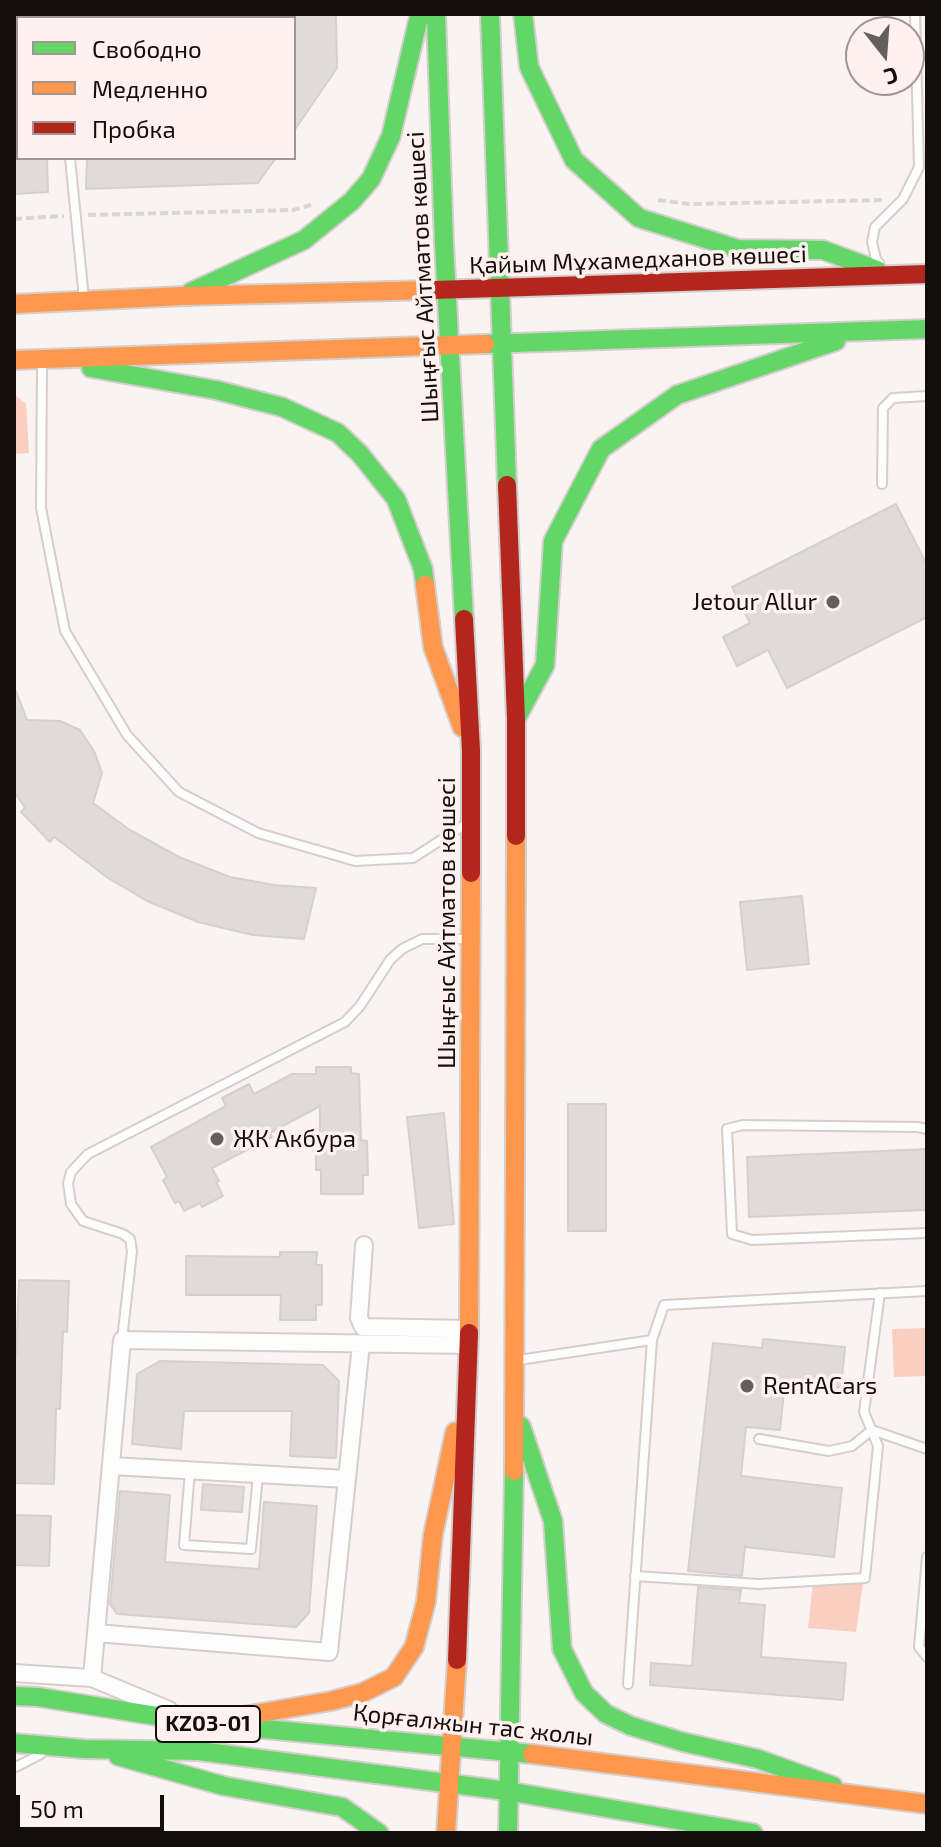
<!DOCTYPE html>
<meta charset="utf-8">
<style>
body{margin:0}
#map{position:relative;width:941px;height:1847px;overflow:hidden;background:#fbf3f1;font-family:"Exo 2",sans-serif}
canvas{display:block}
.frame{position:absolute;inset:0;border:16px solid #130e0c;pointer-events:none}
.legend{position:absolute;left:16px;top:16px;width:280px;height:144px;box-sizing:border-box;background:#fff1ed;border:2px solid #a19693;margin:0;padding:10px 14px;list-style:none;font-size:24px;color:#130e0c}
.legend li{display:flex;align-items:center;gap:16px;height:40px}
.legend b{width:40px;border:2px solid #a19693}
.north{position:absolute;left:845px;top:16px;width:80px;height:80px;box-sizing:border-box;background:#fff1ed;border:2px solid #a19693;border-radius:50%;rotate:163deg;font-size:22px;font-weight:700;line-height:32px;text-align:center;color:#130e0c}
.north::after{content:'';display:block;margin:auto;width:28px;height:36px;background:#645e5c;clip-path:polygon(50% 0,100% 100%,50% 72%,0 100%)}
.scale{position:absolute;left:16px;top:1795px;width:148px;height:36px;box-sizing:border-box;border:4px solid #130e0c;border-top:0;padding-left:10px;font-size:24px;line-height:28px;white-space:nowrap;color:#130e0c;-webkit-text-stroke:6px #fff1ed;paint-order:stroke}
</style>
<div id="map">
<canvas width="941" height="1847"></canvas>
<div class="frame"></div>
<ul class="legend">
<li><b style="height:10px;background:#63d668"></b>Свободно</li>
<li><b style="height:10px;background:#ff974d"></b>Медленно</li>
<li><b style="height:10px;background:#b3261e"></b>Пробка</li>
</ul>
<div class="north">С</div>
<div class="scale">50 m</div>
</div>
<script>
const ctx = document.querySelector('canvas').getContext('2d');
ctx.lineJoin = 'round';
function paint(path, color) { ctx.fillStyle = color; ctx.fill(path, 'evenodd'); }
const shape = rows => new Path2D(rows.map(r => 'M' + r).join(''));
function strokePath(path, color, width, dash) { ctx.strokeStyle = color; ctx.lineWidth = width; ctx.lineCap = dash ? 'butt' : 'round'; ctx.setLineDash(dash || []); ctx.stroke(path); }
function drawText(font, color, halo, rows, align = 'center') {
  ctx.font = font + ' "Exo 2",sans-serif'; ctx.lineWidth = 7; ctx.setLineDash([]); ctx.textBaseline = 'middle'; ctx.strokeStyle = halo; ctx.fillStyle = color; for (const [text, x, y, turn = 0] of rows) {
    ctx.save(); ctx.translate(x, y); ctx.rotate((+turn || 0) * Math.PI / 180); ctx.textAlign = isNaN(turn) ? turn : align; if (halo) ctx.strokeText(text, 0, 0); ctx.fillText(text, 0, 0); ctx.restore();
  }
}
paint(shape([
 [14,394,26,404,29,453,14,454],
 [927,1328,927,1376,894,1377,892,1329],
 [813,1582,863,1583,856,1632,808,1628]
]), '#f9cfc1');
const building = shape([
 [294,14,336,14,337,68,294,131,294,14],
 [14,158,47,158,48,192,14,194,14,158],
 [87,158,276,158,258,183,86,189,87,158],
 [896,504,927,565,927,617,787,688,768,650,737,666,723,637,750,623,732,587,896,504],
 [14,691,16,691,27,720,60,721,80,730,94,751,102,773,93,803,130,830,179,857,230,877,274,885,316,888,304,939,253,935,198,922,147,901,108,878,54,837,50,842,21,812,25,807,14,792,14,691],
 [802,896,809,964,747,970,740,902,802,896],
 [316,1067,351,1067,351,1073,359,1074,361,1140,367,1141,368,1175,363,1175,363,1194,321,1194,321,1170,316,1170,316,1152,320,1152,320,1106,270,1133,272,1137,212,1168,219,1181,216,1182,223,1196,202,1207,200,1203,184,1211,179,1201,175,1203,163,1180,167,1177,151,1147,226,1106,222,1098,249,1084,254,1094,292,1074,316,1074,316,1067],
 [568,1104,606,1104,606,1231,568,1231,568,1104],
 [444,1113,454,1224,419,1228,407,1117,444,1113],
 [927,1149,927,1210,749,1217,747,1157,927,1149],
 [280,1252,317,1252,316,1265,322,1265,322,1305,316,1305,316,1320,280,1320,281,1295,186,1295,186,1256,280,1257,280,1252],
 [19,1280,69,1281,67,1332,63,1331,60,1409,56,1409,54,1484,14,1483,14,1357,16,1357,19,1280],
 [763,1339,845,1347,841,1388,785,1383,780,1430,746,1427,741,1476,842,1488,834,1557,745,1547,742,1576,688,1571,713,1343,762,1348,763,1339],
 [160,1361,323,1365,339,1381,336,1458,290,1456,292,1411,184,1411,181,1449,132,1444,137,1374,160,1361],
 [203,1484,244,1487,242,1512,201,1510,203,1484],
 [120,1491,170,1495,165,1562,259,1569,264,1502,317,1506,309,1613,296,1627,117,1614,110,1604,120,1491],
 [14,1515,51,1516,49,1566,14,1565,14,1515],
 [698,1587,741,1590,739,1603,765,1605,761,1657,846,1663,843,1700,650,1685,651,1663,692,1666,698,1587]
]);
paint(building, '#e0dad8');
strokePath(building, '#d6cfcd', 2);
const lane = shape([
 [245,18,246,14],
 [14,126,18,126],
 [70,158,84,299],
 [879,263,876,259,872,242,875,227,903,199,919,167,915,14],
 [42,364,41,508,65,631,127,735,179,792,258,833,355,861,413,858,466,824],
 [882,484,883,408,893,398,927,396],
 [927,1129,917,1127,743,1125,727,1129,732,1234,752,1240,927,1233],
 [122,1340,132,1251,130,1239,123,1234,83,1221,71,1204,68,1183,71,1172,88,1154,345,1022,360,1006,390,960,402,949,422,939,466,939],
 [519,1360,652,1340,664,1305,927,1291],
 [759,1439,829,1451,852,1446,872,1430,927,1449],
 [190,1470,184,1545,251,1549,258,1475],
 [927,1557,919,1647,927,1657],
 [635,1576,759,1584,865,1578,878,1446,864,1412,880,1293],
 [628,1684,652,1340],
 [14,1768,41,1754]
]);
const street = shape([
 [364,1245,359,1318,363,1327,469,1329],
 [111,1466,347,1479],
 [96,1633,329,1652,361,1344],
 [14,1673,92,1678,169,1710],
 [92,1678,122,1340,469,1345]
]);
const fast = shape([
 [436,14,444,244,464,619],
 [490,14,507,485],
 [523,14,529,67,574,160,639,218,738,249,823,250,877,270],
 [191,292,304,240,352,201,371,179,391,136,418,21,423,14],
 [485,344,927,329],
 [91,368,216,390,282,407,338,433,360,454,396,499,423,569,425,585],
 [517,717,545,665,553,541,601,449,677,395,836,341],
 [521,1426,553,1521,562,1649,584,1693,606,1714,631,1726,683,1742,758,1759,833,1786],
 [14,1696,38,1697,200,1723,532,1754],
 [14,1743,84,1749,199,1751,507,1791,753,1833],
 [118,1756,224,1786,342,1807,379,1833],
 [508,1833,514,1471]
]);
const slow = shape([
 [14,304,183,296,434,290],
 [14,360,485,344],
 [425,585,433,647,462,727],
 [469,1333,471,873],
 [514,1471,516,836],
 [220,1720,331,1701,362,1693,394,1677,414,1647,426,1602,433,1535,455,1432],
 [532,1754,927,1804],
 [446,1833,457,1660]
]);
const jam = shape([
 [434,290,927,274],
 [507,485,516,719,516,836],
 [464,619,471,750,471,873],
 [457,1660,469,1333]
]);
strokePath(lane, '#d4cecc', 12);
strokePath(street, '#d4cecc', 20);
strokePath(fast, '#d4cecc', 22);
strokePath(slow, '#d4cecc', 22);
strokePath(jam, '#d4cecc', 22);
strokePath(shape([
 [658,200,689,204,885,200],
 [88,215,293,210,311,205],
 [14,219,64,216]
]), '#d8d6d6', 4, [8, 4]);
strokePath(lane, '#fefdfd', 8);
strokePath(street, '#fefdfd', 16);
strokePath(fast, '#63d668', 18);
strokePath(slow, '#ff974d', 18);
strokePath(jam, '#b3261e', 18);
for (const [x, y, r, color] of [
 [833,602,8,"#645e5c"],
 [217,1139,8,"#645e5c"],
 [747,1386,8,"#645e5c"]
]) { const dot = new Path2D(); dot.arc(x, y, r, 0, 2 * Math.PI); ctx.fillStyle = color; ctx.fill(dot); strokePath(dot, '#fff1ed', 3); }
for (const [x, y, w] of [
 [208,1724,104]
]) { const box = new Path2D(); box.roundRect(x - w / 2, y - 18, w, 36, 6); ctx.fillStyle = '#fff1ed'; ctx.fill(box); strokePath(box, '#130e0c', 2); }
drawText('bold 22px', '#130e0c', null, [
 ["KZ03-01",208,1724]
]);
drawText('24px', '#130e0c', '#fff1ed', [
 ["Қайым Мұхамедханов көшесі",638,260,-2],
 ["Шыңғыс Айтматов көшесі",423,277,-93],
 ["Шыңғыс Айтматов көшесі",447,923,-90],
 ["Қорғалжын тас жолы",473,1725,6]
]);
drawText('24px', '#130e0c', '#fff1ed', [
 ["Jetour Allur",817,602,"right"],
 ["ЖК Акбура",233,1139],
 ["RentACars",763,1386]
], 'left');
</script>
